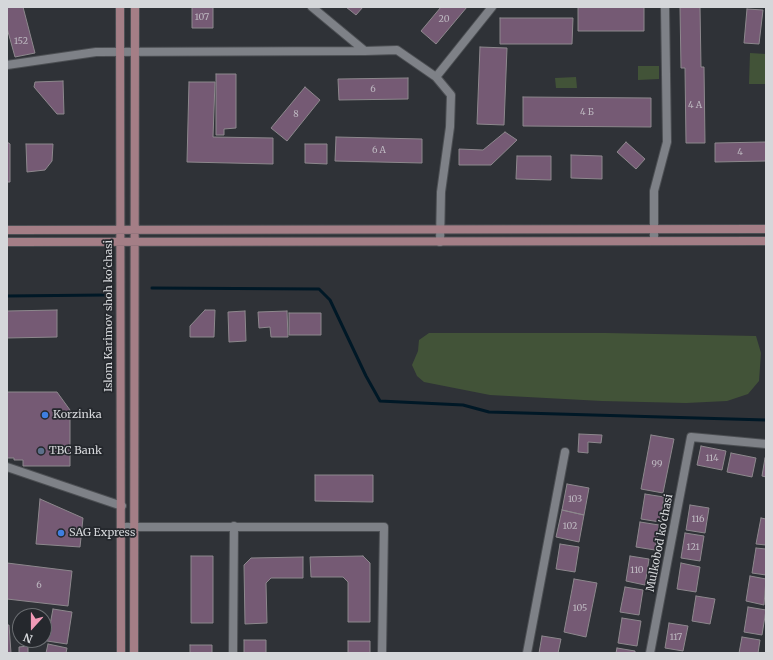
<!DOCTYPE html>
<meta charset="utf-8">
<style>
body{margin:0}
#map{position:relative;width:773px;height:660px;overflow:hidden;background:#2f3237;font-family:Merriweather,serif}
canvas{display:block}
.frame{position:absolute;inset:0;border:8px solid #d5d7da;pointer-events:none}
.north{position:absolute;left:12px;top:608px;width:40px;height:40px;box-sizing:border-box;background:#25282d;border:1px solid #6b6e72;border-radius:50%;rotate:201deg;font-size:11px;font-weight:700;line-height:16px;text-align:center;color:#d5d7da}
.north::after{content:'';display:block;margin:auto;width:14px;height:18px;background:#f09ab7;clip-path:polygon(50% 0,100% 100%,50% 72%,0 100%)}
</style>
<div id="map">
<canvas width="773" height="660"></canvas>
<div class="frame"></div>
<div class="north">N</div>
</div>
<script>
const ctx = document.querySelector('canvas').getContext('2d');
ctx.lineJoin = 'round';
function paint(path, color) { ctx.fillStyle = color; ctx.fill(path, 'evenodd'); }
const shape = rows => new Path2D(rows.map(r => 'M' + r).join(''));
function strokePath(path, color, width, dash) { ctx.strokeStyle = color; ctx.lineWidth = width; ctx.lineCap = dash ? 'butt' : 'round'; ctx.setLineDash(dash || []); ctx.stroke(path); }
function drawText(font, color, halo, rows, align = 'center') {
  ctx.font = font + ' Merriweather,serif'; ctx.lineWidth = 3.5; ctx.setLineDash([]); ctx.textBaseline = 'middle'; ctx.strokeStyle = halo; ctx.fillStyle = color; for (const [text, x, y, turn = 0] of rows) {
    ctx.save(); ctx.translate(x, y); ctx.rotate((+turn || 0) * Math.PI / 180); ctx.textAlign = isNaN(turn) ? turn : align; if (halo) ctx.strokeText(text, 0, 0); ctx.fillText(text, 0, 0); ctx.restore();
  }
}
paint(shape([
 [750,53,766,54,766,84,749,84],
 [638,66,659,66,659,79,638,80],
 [576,77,577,88,556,88,555,78],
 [429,333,606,333,756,336,761,353,759,381,748,394,727,401,686,403,602,401,490,395,424,382,417,376,412,365,418,351,419,340]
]), '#425338');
strokePath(shape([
 [152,288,319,289,330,300,366,376,380,401,463,405,489,412,766,420],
 [7,296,105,295]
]), '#001826', 3);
const building = shape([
 [7,7,23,7,35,53,15,57,7,28,7,7],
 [192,7,213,7,213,28,192,28,192,7],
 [346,7,363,7,356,15,346,7],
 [441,7,467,7,436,44,421,31,441,7],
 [578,7,644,7,644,31,578,31,578,7],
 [680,7,700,7,701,67,704,67,705,143,686,143,685,68,681,68,680,7],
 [747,9,763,10,759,44,744,43,747,9],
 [500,18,573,18,572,44,500,44,500,18],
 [480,47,507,48,504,125,477,124,480,47],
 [216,74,236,74,236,128,224,129,224,135,216,135,216,74],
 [408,78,408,99,339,100,338,79,408,78],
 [63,81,64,114,57,114,34,87,35,82,63,81],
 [189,82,215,82,213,137,273,138,273,164,187,162,189,82],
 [305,87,320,100,287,141,271,128,305,87],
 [523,97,651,98,651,127,523,126,523,97],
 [505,132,517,140,491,165,459,165,459,149,483,150,505,132],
 [336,137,422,139,422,163,335,161,336,137],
 [7,142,10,144,10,182,7,182,7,142],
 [626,142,645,159,636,169,617,152,626,142],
 [766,142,766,161,715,162,715,143,766,142],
 [26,144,53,144,52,161,45,170,27,172,26,144],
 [305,144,327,144,327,164,305,163,305,144],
 [571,155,602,156,602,179,571,178,571,155],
 [517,156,551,156,551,180,516,179,517,156],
 [57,310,57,337,7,338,7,311,57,310],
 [205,310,215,310,214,337,190,337,190,326,205,310],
 [245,311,246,341,229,342,228,312,245,311],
 [287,311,288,337,271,337,270,327,259,328,258,312,287,311],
 [289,313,321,313,321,335,289,335,289,313],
 [7,392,57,392,70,410,70,466,23,466,23,460,14,460,14,458,7,458,7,392],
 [579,434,602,435,601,443,588,442,588,453,578,452,579,434],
 [651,435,674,439,663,493,641,489,651,435],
 [701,446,726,451,722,470,697,465,701,446],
 [731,453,756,458,752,477,727,472,731,453],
 [765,458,766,458,766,477,762,476,765,458],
 [315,475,373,475,373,502,315,501,315,475],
 [567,484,589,488,584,515,562,510,567,484],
 [645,494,664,497,660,522,641,519,645,494],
 [40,499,83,518,80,547,36,544,40,499],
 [690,505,709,508,705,533,686,530,690,505],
 [562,510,584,515,579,542,556,537,562,510],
 [761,518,766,519,766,545,756,544,761,518],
 [640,522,659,525,655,550,636,547,640,522],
 [685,533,704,536,700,561,681,558,685,533],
 [560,544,579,547,575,572,556,569,560,544],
 [756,548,766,549,766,575,752,573,756,548],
 [191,556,213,556,213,623,191,623,191,556],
 [363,556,370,563,370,622,348,622,348,582,343,577,311,577,310,557,363,556],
 [630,556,649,559,645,585,626,581,630,556],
 [303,557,303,578,271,578,266,583,267,623,245,624,244,565,251,558,303,557],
 [7,563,72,571,68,606,7,599,7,563],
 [681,563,700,567,696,592,677,589,681,563],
 [750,576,766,579,764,605,746,601,750,576],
 [574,579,597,583,586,637,564,632,574,579],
 [625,587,643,590,639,615,620,612,625,587],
 [696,596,715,599,710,624,692,621,696,596],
 [748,607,766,610,762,635,744,632,748,607],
 [53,609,72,612,67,644,47,641,53,609],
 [622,618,641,621,637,646,618,643,622,618],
 [669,623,688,626,683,651,665,648,669,623],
 [7,625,9,625,11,653,7,653,7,625],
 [542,636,561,639,558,653,539,653,542,636],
 [742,637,760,640,758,653,739,653,742,637],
 [244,640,266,640,266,653,244,653,244,640],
 [348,641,370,641,370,653,348,653,348,641],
 [48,644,67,648,66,653,46,653,48,644],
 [190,645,212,645,212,653,190,653,190,645],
 [28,646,28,653,19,653,19,647,28,646],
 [617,648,635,651,635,653,616,653,617,648]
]);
paint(building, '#755a74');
strokePath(building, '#8d888d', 1);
const street = shape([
 [312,7,365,51,397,50,436,77,451,95,450,127,441,192,440,242],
 [7,65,96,52,365,51],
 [436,77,492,7],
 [654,240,654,191,667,142,665,7],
 [7,467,122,506],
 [122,527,384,527,382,653],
 [233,653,234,526],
 [527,653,565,452],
 [650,653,691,437,766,444]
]);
const secondary = shape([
 [120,7,121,653],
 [7,230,766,229],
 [7,242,766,241],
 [134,653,135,7]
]);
strokePath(street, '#4c4f53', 10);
strokePath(secondary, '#4c4f53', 10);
strokePath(street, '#7e8187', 8);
strokePath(secondary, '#a47e86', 8);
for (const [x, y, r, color] of [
 [45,415,4,"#3f7fe0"],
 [41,451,4,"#5c6f8a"],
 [61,533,4,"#3f7fe0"]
]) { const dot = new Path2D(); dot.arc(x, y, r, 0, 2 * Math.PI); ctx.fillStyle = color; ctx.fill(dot); strokePath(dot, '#25282d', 1.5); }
drawText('9px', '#bdb8c0', null, [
 ["107",202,17],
 ["20",444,19],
 ["152",21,41],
 ["6",373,89],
 ["4 А",695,105],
 ["4 Б",587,112],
 ["8",296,114],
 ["6 А",379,150],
 ["4",740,152],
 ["114",712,458],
 ["99",657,464],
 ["103",575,499],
 ["116",698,519],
 ["102",570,526],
 ["121",693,547],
 ["110",637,570],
 ["6",39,585],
 ["105",580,608],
 ["117",676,637]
]);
drawText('11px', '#d5d7da', '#25282d', [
 ["Islom Karimov shoh ko'chasi",109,316,-90],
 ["Mulkobod ko'chasi",660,543,-79]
]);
drawText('11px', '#d5d7da', '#25282d', [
 ["Korzinka",53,415],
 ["TBC Bank",49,451],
 ["SAG Express",69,533]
], 'left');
</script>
